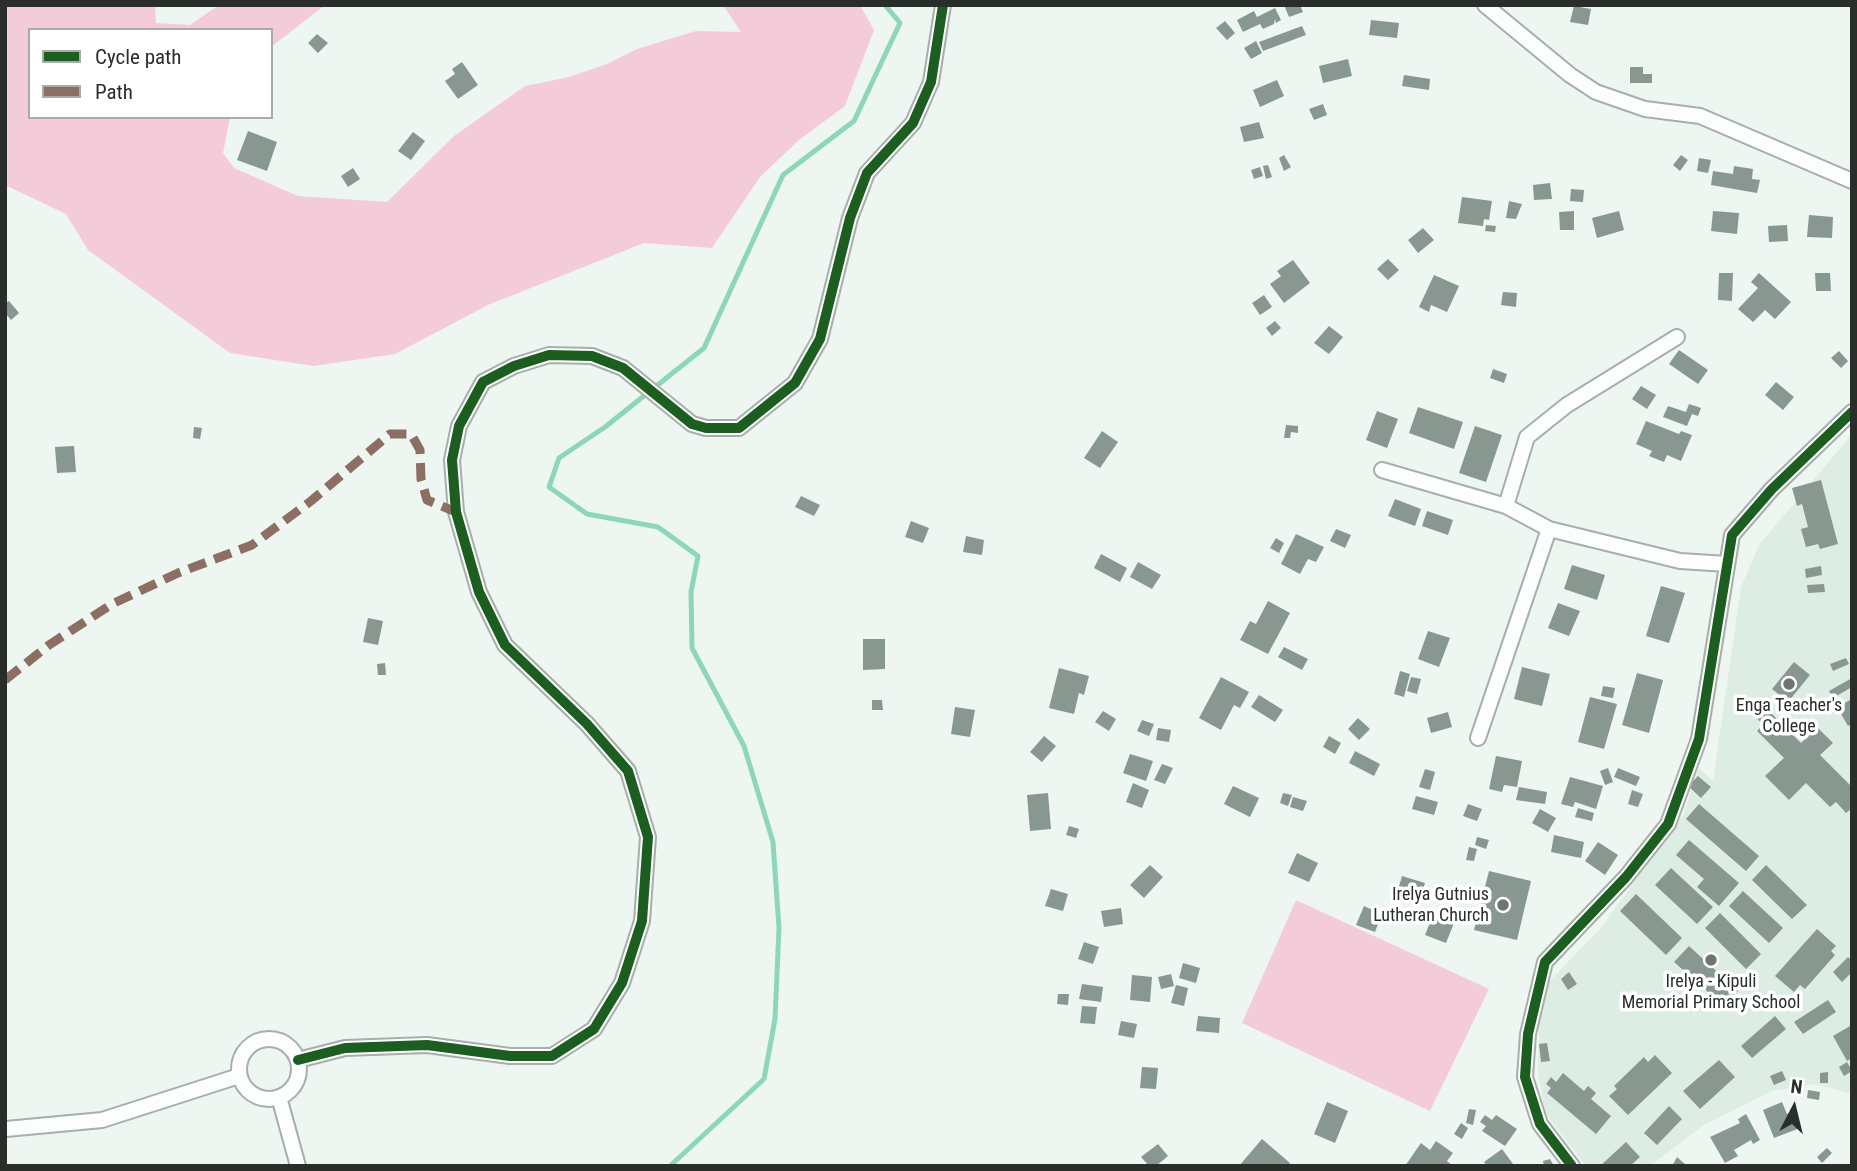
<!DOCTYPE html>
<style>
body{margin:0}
#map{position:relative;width:1857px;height:1171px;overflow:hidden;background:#eef6f2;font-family:"Roboto Condensed",sans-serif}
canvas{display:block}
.frame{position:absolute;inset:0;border:7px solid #292e2b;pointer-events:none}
.legend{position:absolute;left:28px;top:28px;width:245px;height:91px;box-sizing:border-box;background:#fff;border:2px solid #a9abaa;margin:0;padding:9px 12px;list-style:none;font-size:21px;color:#292e2b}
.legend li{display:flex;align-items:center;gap:14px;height:35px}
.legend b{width:35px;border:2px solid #a9abaa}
.north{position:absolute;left:1759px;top:1073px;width:70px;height:70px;-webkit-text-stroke:5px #fff;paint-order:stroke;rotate:7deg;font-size:19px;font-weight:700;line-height:28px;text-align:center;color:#292e2b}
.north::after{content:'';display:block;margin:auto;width:24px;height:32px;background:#292e2b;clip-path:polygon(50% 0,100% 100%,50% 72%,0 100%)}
</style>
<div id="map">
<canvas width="1857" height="1171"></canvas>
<div class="frame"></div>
<ul class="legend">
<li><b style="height:9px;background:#1b5e20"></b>Cycle path</li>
<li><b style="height:9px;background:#8d6e63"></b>Path</li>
</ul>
<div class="north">N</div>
</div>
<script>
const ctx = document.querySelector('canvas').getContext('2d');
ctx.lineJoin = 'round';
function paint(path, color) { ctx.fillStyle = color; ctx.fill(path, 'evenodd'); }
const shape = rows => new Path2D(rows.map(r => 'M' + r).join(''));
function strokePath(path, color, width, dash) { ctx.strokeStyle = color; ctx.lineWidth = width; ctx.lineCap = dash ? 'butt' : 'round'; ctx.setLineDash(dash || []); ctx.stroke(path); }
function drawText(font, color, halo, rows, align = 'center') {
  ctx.font = font + ' "Roboto Condensed",sans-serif'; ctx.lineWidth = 7; ctx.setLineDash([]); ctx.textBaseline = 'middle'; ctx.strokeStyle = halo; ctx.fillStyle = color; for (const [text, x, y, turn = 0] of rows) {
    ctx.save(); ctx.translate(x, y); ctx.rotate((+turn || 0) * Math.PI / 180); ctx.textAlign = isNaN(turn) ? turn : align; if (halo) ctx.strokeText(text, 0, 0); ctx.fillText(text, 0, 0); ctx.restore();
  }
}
paint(shape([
 [1852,434,1852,1094,1815,1084,1772,1091,1704,1125,1650,1166,1586,1166,1545,1113,1538,1071,1540,991,1600,929,1683,815,1699,768,1713,781,1741,587,1759,545]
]), '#ddede4');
paint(shape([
 [5,5,155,5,156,23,190,25,219,5,325,5,271,47,271,30,30,30,30,117,230,117,223,153,234,168,298,196,387,202,454,136,525,86,569,77,607,64,637,49,696,31,741,32,723,5,860,5,874,30,845,106,799,140,760,177,712,248,644,243,488,305,395,354,314,366,230,353,88,250,66,214,5,185],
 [1296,900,1489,989,1430,1111,1242,1023]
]), '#f4cbd9');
strokePath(shape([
 [670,1166,764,1079,775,1019,779,928,773,842,744,746,692,648,691,592,698,556,658,527,587,514,549,487,559,458,605,427,704,348,783,175,854,121,900,23,885,5]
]), '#8dd7b7', 5);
paint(shape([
 [1284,5,1300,5,1303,12,1289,17],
 [1574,6,1591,9,1588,25,1570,22],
 [1275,8,1281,20,1276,23,1275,19,1274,24,1263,29,1260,24,1243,32,1237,20,1254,11,1257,17],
 [1371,20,1399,23,1397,38,1369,35],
 [1225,21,1235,33,1227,40,1216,28],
 [1302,26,1306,35,1263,51,1259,42],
 [317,34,328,43,318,53,308,43],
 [1256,41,1262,53,1251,59,1244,48],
 [1348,59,1352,76,1323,83,1319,66],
 [462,62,478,85,458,99,445,81,455,74,452,69],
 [1630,67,1643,67,1643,74,1652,74,1652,83,1630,83],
 [1404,75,1430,79,1429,90,1402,86],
 [1277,80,1284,96,1260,107,1253,90],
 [1323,104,1327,115,1314,120,1309,109],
 [1259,122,1264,138,1244,142,1240,127],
 [248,131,277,142,267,171,237,160],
 [413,132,425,141,411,160,398,151],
 [1284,155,1291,167,1284,171,1279,158],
 [1681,155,1688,160,1680,171,1673,165],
 [1699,158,1711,160,1708,173,1697,171],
 [1268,165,1272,177,1266,179,1263,166],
 [1734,166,1753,169,1752,179,1760,180,1757,193,1711,185,1713,171,1733,174],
 [1260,167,1263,176,1254,179,1251,170],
 [353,168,360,179,348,187,341,176],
 [1550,183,1552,199,1534,200,1533,185],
 [1571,189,1584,190,1583,202,1570,201],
 [1462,197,1492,201,1489,220,1484,219,1483,226,1458,223],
 [1509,201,1522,204,1516,219,1506,218],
 [1574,211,1574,230,1560,230,1559,212],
 [1619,211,1624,230,1597,238,1592,218],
 [1713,211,1739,213,1737,234,1711,231],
 [1809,215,1833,217,1832,238,1807,237],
 [1486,225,1496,226,1495,232,1485,231],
 [1787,225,1788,241,1769,242,1768,226],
 [1423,228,1434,240,1418,253,1408,240],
 [1388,259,1399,270,1388,280,1377,269],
 [1293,260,1310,283,1284,303,1270,284,1281,276,1277,271],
 [1719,273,1733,273,1732,301,1718,300],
 [1759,273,1791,302,1775,319,1765,310,1753,322,1738,309,1758,288,1751,282],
 [1815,273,1830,273,1831,291,1816,291],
 [1434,275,1459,286,1447,312,1431,305,1429,312,1419,307],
 [1503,292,1517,293,1516,307,1501,305],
 [1264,295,1272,307,1260,315,1252,303],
 [9,301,19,313,11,320,5,313,5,303],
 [1275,321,1281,328,1272,336,1266,328],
 [1329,326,1343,337,1329,354,1314,343],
 [1679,350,1708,370,1698,384,1669,364],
 [1839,351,1848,361,1841,368,1831,358],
 [1493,369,1507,374,1504,383,1490,378],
 [1776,382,1794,397,1783,410,1765,395],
 [1641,386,1656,395,1647,409,1632,399],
 [1689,404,1701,408,1698,416,1692,414,1687,426,1663,417,1668,406,1686,412],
 [1418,407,1463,422,1454,449,1409,433],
 [1377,411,1398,419,1387,448,1366,440],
 [1646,421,1679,434,1681,431,1692,435,1681,461,1667,455,1664,462,1649,456,1652,451,1636,444],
 [1286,425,1298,426,1298,433,1291,432,1290,438,1284,438],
 [1475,426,1502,435,1486,482,1459,473],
 [194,427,202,428,200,439,193,438],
 [1102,431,1118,442,1100,468,1084,458],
 [74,446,76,472,57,473,55,447],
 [1821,480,1838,544,1820,549,1818,544,1806,547,1801,529,1808,527,1802,504,1797,506,1792,488],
 [801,496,820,505,814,516,795,507],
 [1395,499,1421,509,1415,526,1388,516],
 [1427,511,1453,520,1448,535,1422,526],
 [911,521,929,528,923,543,905,537],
 [1336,529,1351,535,1345,548,1330,541],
 [1296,534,1324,547,1316,562,1308,559,1300,574,1281,564],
 [966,536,984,540,982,555,963,552],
 [1276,538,1284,543,1279,553,1270,548],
 [1101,554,1127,568,1120,582,1094,568],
 [1138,562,1161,575,1152,589,1130,577],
 [1572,565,1605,575,1597,600,1564,589],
 [1821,566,1822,575,1806,578,1805,569],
 [1824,584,1825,592,1808,593,1807,585],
 [1661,586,1685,593,1669,643,1646,636],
 [1268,601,1290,613,1268,654,1240,640,1250,621,1256,624],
 [1558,603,1580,611,1569,636,1548,628],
 [368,618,383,621,378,645,363,642],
 [1428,631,1450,638,1439,667,1418,659],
 [863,639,885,639,885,669,863,670],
 [1284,647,1308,659,1302,670,1278,657],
 [1846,658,1849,664,1833,671,1830,664],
 [1794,662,1810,675,1788,702,1772,689],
 [385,663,386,675,378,675,377,664],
 [1522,667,1550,674,1542,706,1514,699],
 [1059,668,1089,676,1084,695,1079,693,1074,714,1049,708],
 [1400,671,1410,674,1404,697,1394,694],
 [1637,673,1663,680,1649,733,1622,725],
 [1221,677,1249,692,1240,708,1234,705,1221,730,1199,718],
 [1411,677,1421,679,1417,694,1407,691],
 [1852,678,1852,687,1833,698,1829,691],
 [1603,686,1615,688,1613,698,1601,696],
 [1259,695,1283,710,1275,722,1251,707],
 [1590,697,1617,704,1604,749,1578,742],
 [1852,699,1852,724,1848,726,1837,707],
 [872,700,882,700,883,710,872,710],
 [1763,705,1801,743,1817,727,1833,743,1820,755,1852,787,1852,808,1846,813,1836,802,1830,807,1806,783,1789,800,1765,776,1784,758,1757,731,1763,725,1753,714],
 [955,707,975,710,970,737,951,734],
 [1103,711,1116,719,1109,731,1095,722],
 [1448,712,1452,727,1431,733,1427,718],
 [1358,718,1370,729,1359,740,1348,729],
 [1142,720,1154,724,1149,736,1137,731],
 [1158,728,1171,730,1169,742,1156,740],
 [1044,736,1056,746,1042,762,1030,752],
 [1329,736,1341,743,1335,754,1323,747],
 [1355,751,1380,764,1374,776,1349,763],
 [1130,754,1153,761,1146,781,1123,773],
 [1496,756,1522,761,1517,787,1504,785,1502,792,1489,789],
 [1162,764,1173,768,1165,784,1154,780],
 [1608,768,1613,782,1605,785,1600,771],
 [1618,768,1640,777,1636,786,1614,777],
 [1425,769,1435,772,1430,790,1419,787],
 [1698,776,1711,787,1701,798,1688,786],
 [1570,777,1603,786,1596,809,1575,802,1573,807,1561,804],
 [1133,783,1149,790,1142,808,1126,802],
 [1233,786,1259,798,1250,817,1224,804],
 [1519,787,1547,792,1545,804,1516,800],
 [1632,790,1643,794,1638,807,1628,804],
 [1048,793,1051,829,1030,831,1027,795],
 [1283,793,1292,795,1288,806,1280,803],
 [1416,796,1438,802,1434,815,1412,809],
 [1293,797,1307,801,1303,811,1290,807],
 [1468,804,1482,809,1477,821,1463,816],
 [1699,804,1759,856,1746,871,1686,819],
 [1578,808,1594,813,1592,821,1575,817],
 [1540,809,1556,818,1548,832,1532,823],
 [1069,826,1079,829,1076,838,1066,835],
 [1554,835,1584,842,1581,858,1551,852],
 [1477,837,1489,840,1486,849,1475,845],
 [1689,840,1739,883,1719,906,1697,887,1704,879,1676,855],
 [1598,842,1618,855,1605,875,1585,861],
 [1469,847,1477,849,1474,861,1466,860],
 [1297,853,1318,863,1309,882,1288,873],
 [1150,865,1163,877,1144,898,1130,885],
 [1766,865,1807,905,1792,919,1752,880],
 [1671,868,1713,907,1697,924,1655,885],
 [1489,871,1531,881,1517,940,1474,930],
 [1402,876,1425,883,1421,896,1398,890],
 [1051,889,1068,894,1063,911,1045,906],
 [1743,891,1783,928,1769,943,1729,906],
 [1636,894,1682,938,1666,955,1620,911],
 [1364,906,1377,912,1375,916,1380,919,1375,932,1356,925],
 [1121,908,1123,924,1104,927,1101,911],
 [1720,913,1761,954,1746,969,1705,928],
 [1433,915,1454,923,1446,943,1425,935],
 [1817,929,1836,946,1831,951,1835,955,1805,989,1800,985,1794,992,1775,976],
 [1084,942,1099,947,1093,964,1078,959],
 [1689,946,1738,991,1724,1006,1674,962],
 [1848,957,1852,961,1852,972,1842,982,1833,972],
 [1183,963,1200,968,1196,983,1179,978],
 [1569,972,1577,984,1568,990,1561,979],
 [1171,974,1174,986,1161,989,1158,977],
 [1132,975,1152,977,1150,1002,1130,1000],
 [1082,984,1103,987,1101,1002,1079,999],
 [1176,985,1188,988,1184,1006,1171,1003],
 [1058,994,1069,994,1068,1005,1057,1004],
 [1828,1000,1836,1012,1803,1034,1794,1022],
 [1082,1006,1097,1007,1095,1024,1080,1023],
 [1198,1016,1220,1018,1219,1033,1196,1031],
 [1775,1016,1786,1029,1752,1058,1741,1046],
 [1121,1021,1137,1024,1134,1038,1118,1035],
 [1850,1026,1852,1058,1847,1061,1833,1036],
 [1547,1043,1550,1061,1541,1062,1539,1044],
 [1655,1055,1672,1073,1628,1115,1609,1096,1617,1089,1614,1086,1644,1057,1648,1062],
 [1719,1060,1735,1077,1700,1109,1683,1091],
 [1847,1062,1852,1071,1844,1076,1839,1067],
 [1142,1067,1158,1068,1156,1089,1140,1088],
 [1782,1071,1786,1080,1774,1085,1770,1076],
 [1828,1072,1828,1083,1820,1083,1820,1073],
 [1563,1073,1584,1091,1588,1086,1596,1093,1591,1099,1611,1116,1596,1134,1547,1093,1551,1088,1546,1084,1551,1077,1556,1082],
 [1808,1090,1820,1092,1819,1100,1807,1098],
 [1327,1102,1348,1111,1335,1143,1314,1134],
 [1782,1102,1787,1114,1793,1112,1800,1128,1774,1138,1763,1110],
 [1669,1106,1682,1119,1657,1145,1644,1133],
 [1469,1109,1476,1110,1473,1125,1466,1123],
 [1746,1114,1760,1140,1753,1144,1751,1140,1734,1150,1738,1156,1725,1163,1710,1137,1740,1123,1738,1119],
 [1485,1115,1492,1120,1496,1115,1517,1129,1505,1146,1482,1131,1486,1126,1480,1122],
 [1461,1123,1468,1128,1462,1139,1454,1134],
 [1262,1139,1290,1163,1288,1166,1239,1166],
 [1436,1141,1453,1153,1447,1161,1453,1166,1405,1166,1421,1143,1430,1150],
 [1626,1142,1640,1157,1630,1166,1600,1166],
 [1158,1144,1168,1156,1156,1166,1149,1166,1141,1157],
 [1827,1148,1832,1153,1822,1163,1817,1157],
 [1502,1149,1513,1164,1487,1166,1484,1162],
 [1677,1157,1687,1166,1672,1166],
 [1550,1159,1554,1166,1544,1166,1543,1161]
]), '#899791');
const street = shape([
 [1485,5,1570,75,1596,92,1645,109,1700,116,1852,181],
 [1382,470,1506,506,1549,529,1680,561,1727,564],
 [1506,506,1527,437,1567,405,1677,337],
 [1478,738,1549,529],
 '239 1069a30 30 0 1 1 60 0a30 30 0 1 1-60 0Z',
 [298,1060,345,1048,427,1045,510,1056,552,1056,594,1029,622,983,642,921,648,837,628,771,587,724,505,645,479,592,456,512,452,460,459,426,483,382,514,366,549,355,592,356,623,368,692,424,706,428,739,428,795,383,820,339,850,218,867,173,913,123,931,82,943,5],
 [279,1097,298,1166],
 [6,1129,102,1120,239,1076],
 [1572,1166,1540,1124,1525,1077,1528,1034,1545,962,1626,877,1668,824,1699,739,1732,535,1772,489,1852,412]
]);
strokePath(street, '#a8aeaa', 18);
strokePath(street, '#fcfefd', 14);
strokePath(shape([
 [5,680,49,645,112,604,178,573,252,545,311,501,390,434,411,434,420,450,421,479,427,500,456,512]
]), '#8d6e63', 9, [18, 9]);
strokePath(shape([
 [298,1060,345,1048,427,1045,510,1056,552,1056,594,1029,622,983,642,921,648,837,628,771,587,724,505,645,479,592,456,512,452,460,459,426,483,382,514,366,549,355,592,356,623,368,692,424,706,428,739,428,795,383,820,339,850,218,867,173,913,123,931,82,943,5],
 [1572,1166,1540,1124,1525,1077,1528,1034,1545,962,1626,877,1668,824,1699,739,1732,535,1772,489,1852,412]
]), '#1b5e20', 10);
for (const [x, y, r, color] of [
 [1789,684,7,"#6e7471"],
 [1503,905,7,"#6e7471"],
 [1711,960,7,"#6e7471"]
]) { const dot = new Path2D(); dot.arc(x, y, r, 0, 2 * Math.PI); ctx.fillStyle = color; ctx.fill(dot); strokePath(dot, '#fff', 2.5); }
drawText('18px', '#292e2b', '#fff', [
 ["Enga Teacher's",1789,706],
 ["College",1789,727],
 ["Irelya Gutnius",1489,895,"right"],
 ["Lutheran Church",1489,916,"right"],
 ["Irelya - Kipuli",1711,982],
 ["Memorial Primary School",1711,1003]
]);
</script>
